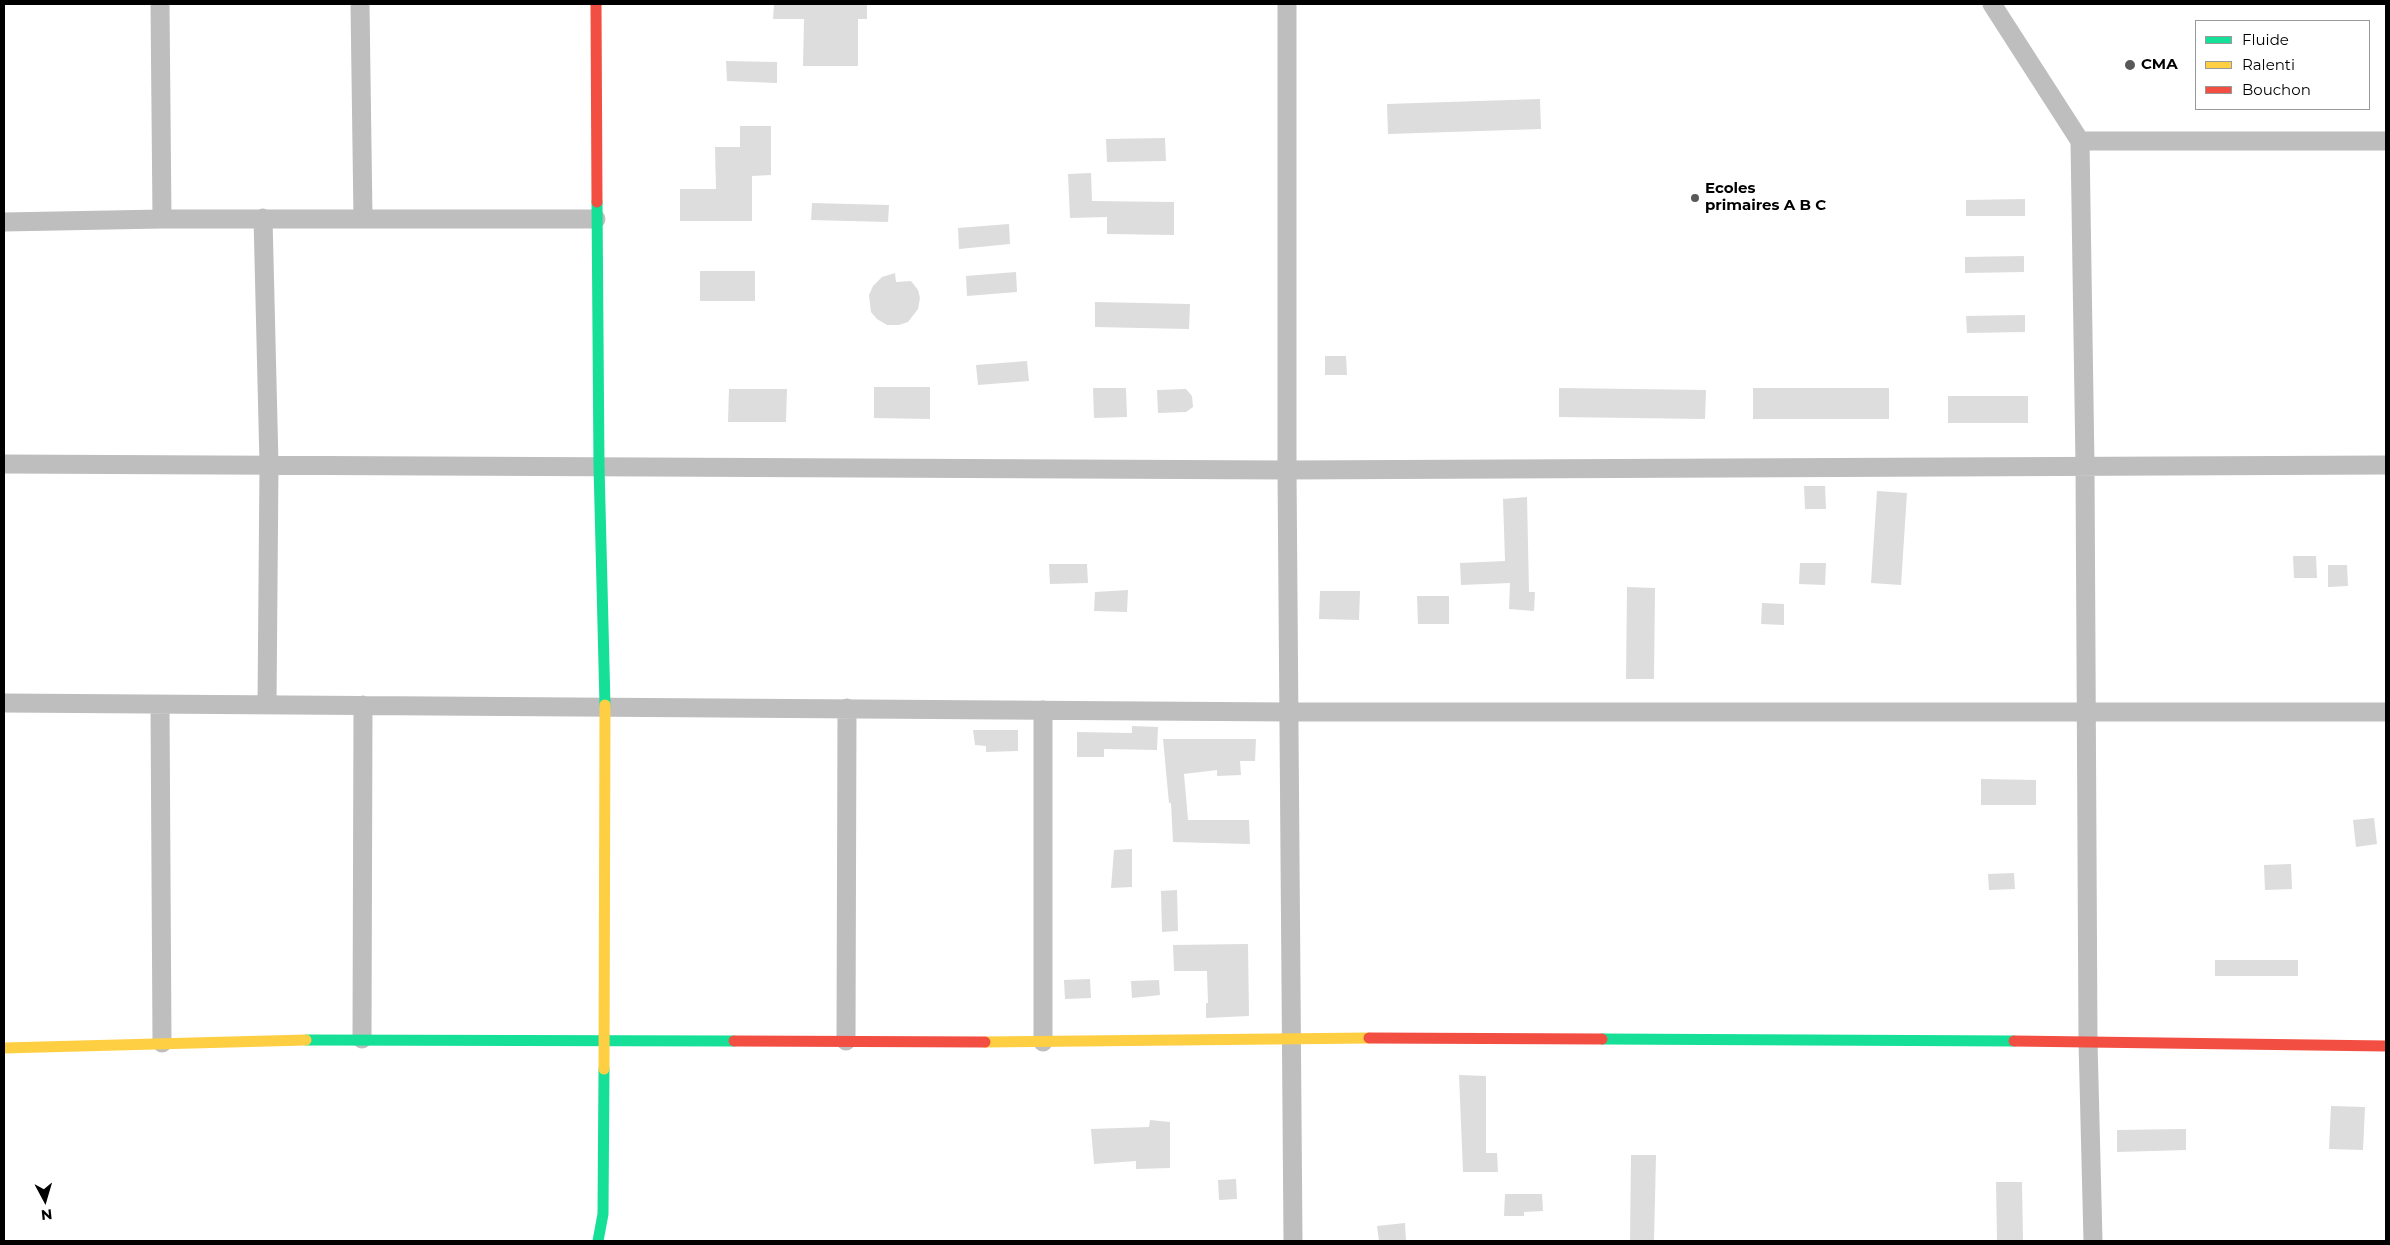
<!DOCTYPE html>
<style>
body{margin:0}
#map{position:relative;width:2390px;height:1245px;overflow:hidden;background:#fff;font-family:Montserrat,sans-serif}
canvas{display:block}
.frame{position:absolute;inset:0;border:5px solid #000;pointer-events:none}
.legend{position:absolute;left:2195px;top:20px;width:175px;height:90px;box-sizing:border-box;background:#fff;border:1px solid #999;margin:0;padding:6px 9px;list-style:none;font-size:15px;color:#000}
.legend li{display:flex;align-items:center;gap:10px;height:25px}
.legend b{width:25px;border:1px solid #999}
.north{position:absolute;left:20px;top:1175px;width:50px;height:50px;-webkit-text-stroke:4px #fff;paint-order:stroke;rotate:174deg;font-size:14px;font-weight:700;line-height:20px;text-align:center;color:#000}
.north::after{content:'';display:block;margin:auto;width:18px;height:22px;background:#000;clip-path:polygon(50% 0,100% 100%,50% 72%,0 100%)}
</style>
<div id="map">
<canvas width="2390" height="1245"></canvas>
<div class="frame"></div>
<ul class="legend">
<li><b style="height:6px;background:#16e098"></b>Fluide</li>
<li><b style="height:6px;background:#ffcf43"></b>Ralenti</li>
<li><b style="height:6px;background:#f24e42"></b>Bouchon</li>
</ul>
<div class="north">N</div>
</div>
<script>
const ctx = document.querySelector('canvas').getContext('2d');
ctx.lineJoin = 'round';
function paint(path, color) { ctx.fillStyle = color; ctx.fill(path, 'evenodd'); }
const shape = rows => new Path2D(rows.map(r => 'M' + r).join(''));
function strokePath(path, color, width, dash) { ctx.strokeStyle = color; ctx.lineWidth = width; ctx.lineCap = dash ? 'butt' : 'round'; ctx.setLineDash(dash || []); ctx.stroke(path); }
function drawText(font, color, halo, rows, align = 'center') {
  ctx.font = font + ' Montserrat,sans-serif'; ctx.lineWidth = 4; ctx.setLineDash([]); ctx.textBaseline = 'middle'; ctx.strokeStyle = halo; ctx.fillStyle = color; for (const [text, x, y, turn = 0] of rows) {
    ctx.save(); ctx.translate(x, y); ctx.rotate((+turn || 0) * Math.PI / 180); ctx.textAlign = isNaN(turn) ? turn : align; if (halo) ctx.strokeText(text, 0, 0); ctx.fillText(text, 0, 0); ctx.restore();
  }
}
paint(shape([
 [774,4,867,4,867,19,858,19,858,66,803,66,804,19,773,19],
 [726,61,777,62,777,83,727,81],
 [1540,99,1541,129,1388,134,1387,104],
 [740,126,771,126,771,175,752,176,752,221,680,221,680,189,716,189,715,147,740,147],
 [1165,138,1166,161,1107,162,1106,139],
 [1091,173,1092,201,1174,202,1174,235,1107,234,1107,217,1070,218,1068,174],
 [2025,199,2025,216,1966,216,1966,200],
 [812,203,889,205,888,222,811,220],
 [1009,224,1010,244,959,249,958,228],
 [2024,256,2024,272,1965,273,1965,257],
 [700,271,755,271,755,301,700,301],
 [1016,272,1017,292,967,296,966,276],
 [895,273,896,282,911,281,918,290,920,298,918,309,908,322,899,325,887,325,877,319,871,312,869,295,873,286,882,277],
 [1095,302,1190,304,1189,329,1095,327],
 [2025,315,2025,332,1967,333,1966,316],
 [1325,356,1346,356,1347,375,1325,375],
 [1027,361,1029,381,978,385,976,365],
 [874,387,930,387,930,419,874,418],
 [1093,388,1126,388,1127,417,1094,418],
 [1559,388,1706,390,1705,419,1559,417],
 [1753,388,1889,388,1889,419,1753,419],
 [729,389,787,389,786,422,728,422],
 [1186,389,1192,396,1193,407,1186,412,1158,413,1157,390],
 [1948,396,2028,396,2028,423,1948,423],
 [1804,486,1825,486,1826,509,1805,509],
 [1877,491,1907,493,1901,585,1871,583],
 [1527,497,1529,592,1535,592,1534,611,1509,609,1510,583,1461,585,1460,563,1505,561,1503,499],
 [2293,556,2316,556,2317,578,2294,578],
 [1800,563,1826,563,1825,585,1799,584],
 [1049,564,1087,564,1088,583,1050,584],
 [2328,565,2347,565,2348,586,2328,587],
 [1627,587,1655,588,1654,679,1626,679],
 [1128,590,1127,612,1094,611,1095,592],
 [1320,591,1360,591,1359,620,1319,619],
 [1417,596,1449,596,1449,624,1418,624],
 [1762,603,1784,604,1784,625,1761,624],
 [1132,726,1158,727,1157,750,1104,749,1104,757,1077,757,1077,732,1132,733],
 [973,730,1018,730,1018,751,986,752,986,746,975,745],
 [1163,739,1256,739,1255,761,1240,761,1241,775,1217,776,1217,770,1184,774,1188,820,1249,820,1250,844,1173,842,1171,803,1169,803],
 [1981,779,2036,780,2036,805,1981,805],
 [2374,818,2377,844,2356,847,2353,820],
 [1132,849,1132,887,1111,888,1114,850],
 [2291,864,2292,889,2265,890,2264,865],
 [2014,873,2015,889,1989,890,1988,874],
 [1177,890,1178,931,1162,932,1161,891],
 [1248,944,1249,1016,1206,1018,1206,1003,1208,1003,1207,971,1174,971,1173,945],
 [2215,960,2298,960,2298,976,2215,976],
 [1090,979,1091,998,1065,999,1064,980],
 [1159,980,1160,995,1132,998,1131,981],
 [1459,1075,1486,1076,1486,1153,1497,1153,1498,1172,1463,1172],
 [2331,1106,2365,1107,2363,1150,2329,1149],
 [1150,1120,1170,1122,1170,1168,1136,1169,1136,1161,1094,1164,1091,1129,1149,1127],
 [2186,1129,2186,1150,2117,1152,2117,1130],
 [1631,1155,1656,1155,1654,1241,1630,1241],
 [1236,1179,1237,1199,1219,1200,1218,1180],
 [1996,1182,2022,1182,2023,1241,1997,1241],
 [1505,1194,1542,1194,1543,1211,1524,1212,1524,1216,1504,1216],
 [1405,1223,1406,1241,1379,1241,1377,1226]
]), '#ddd');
strokePath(shape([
 [160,4,162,219],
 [360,4,363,218],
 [1287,4,1287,470,1293,1241],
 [1992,4,2080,141,2085,465,2088,1041,2093,1241],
 [2080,141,2386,141],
 [263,218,269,464,267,705],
 [4,222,162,219,596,219],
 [4,464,1287,470,2386,465],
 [4,703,1289,712,2386,712],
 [160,705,162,1043],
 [362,1039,363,705],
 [846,1041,847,708],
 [1043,1042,1043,710]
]), '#bebebe', 19);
strokePath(shape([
 [597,202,599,466,605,705],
 [1602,1039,2014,1041],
 [306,1040,734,1041],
 [598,1241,603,1214,604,1069]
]), '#16e098', 11);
strokePath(shape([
 [985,1042,1369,1038],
 [4,1048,306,1040],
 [604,1069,605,705]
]), '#ffcf43', 11);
strokePath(shape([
 [596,4,597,202],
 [1369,1038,1602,1039],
 [734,1041,985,1042],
 [2014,1041,2386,1046]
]), '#f24e42', 11);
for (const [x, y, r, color] of [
 [2130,65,6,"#595959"],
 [1695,198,5,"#595959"]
]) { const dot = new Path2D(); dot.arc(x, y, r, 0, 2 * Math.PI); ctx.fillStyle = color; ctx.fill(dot); strokePath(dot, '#fff', 2); }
drawText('bold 15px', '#000', '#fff', [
 ["CMA",2141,65],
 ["Ecoles",1705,189],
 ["primaires A B C",1705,206]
], 'left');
</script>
